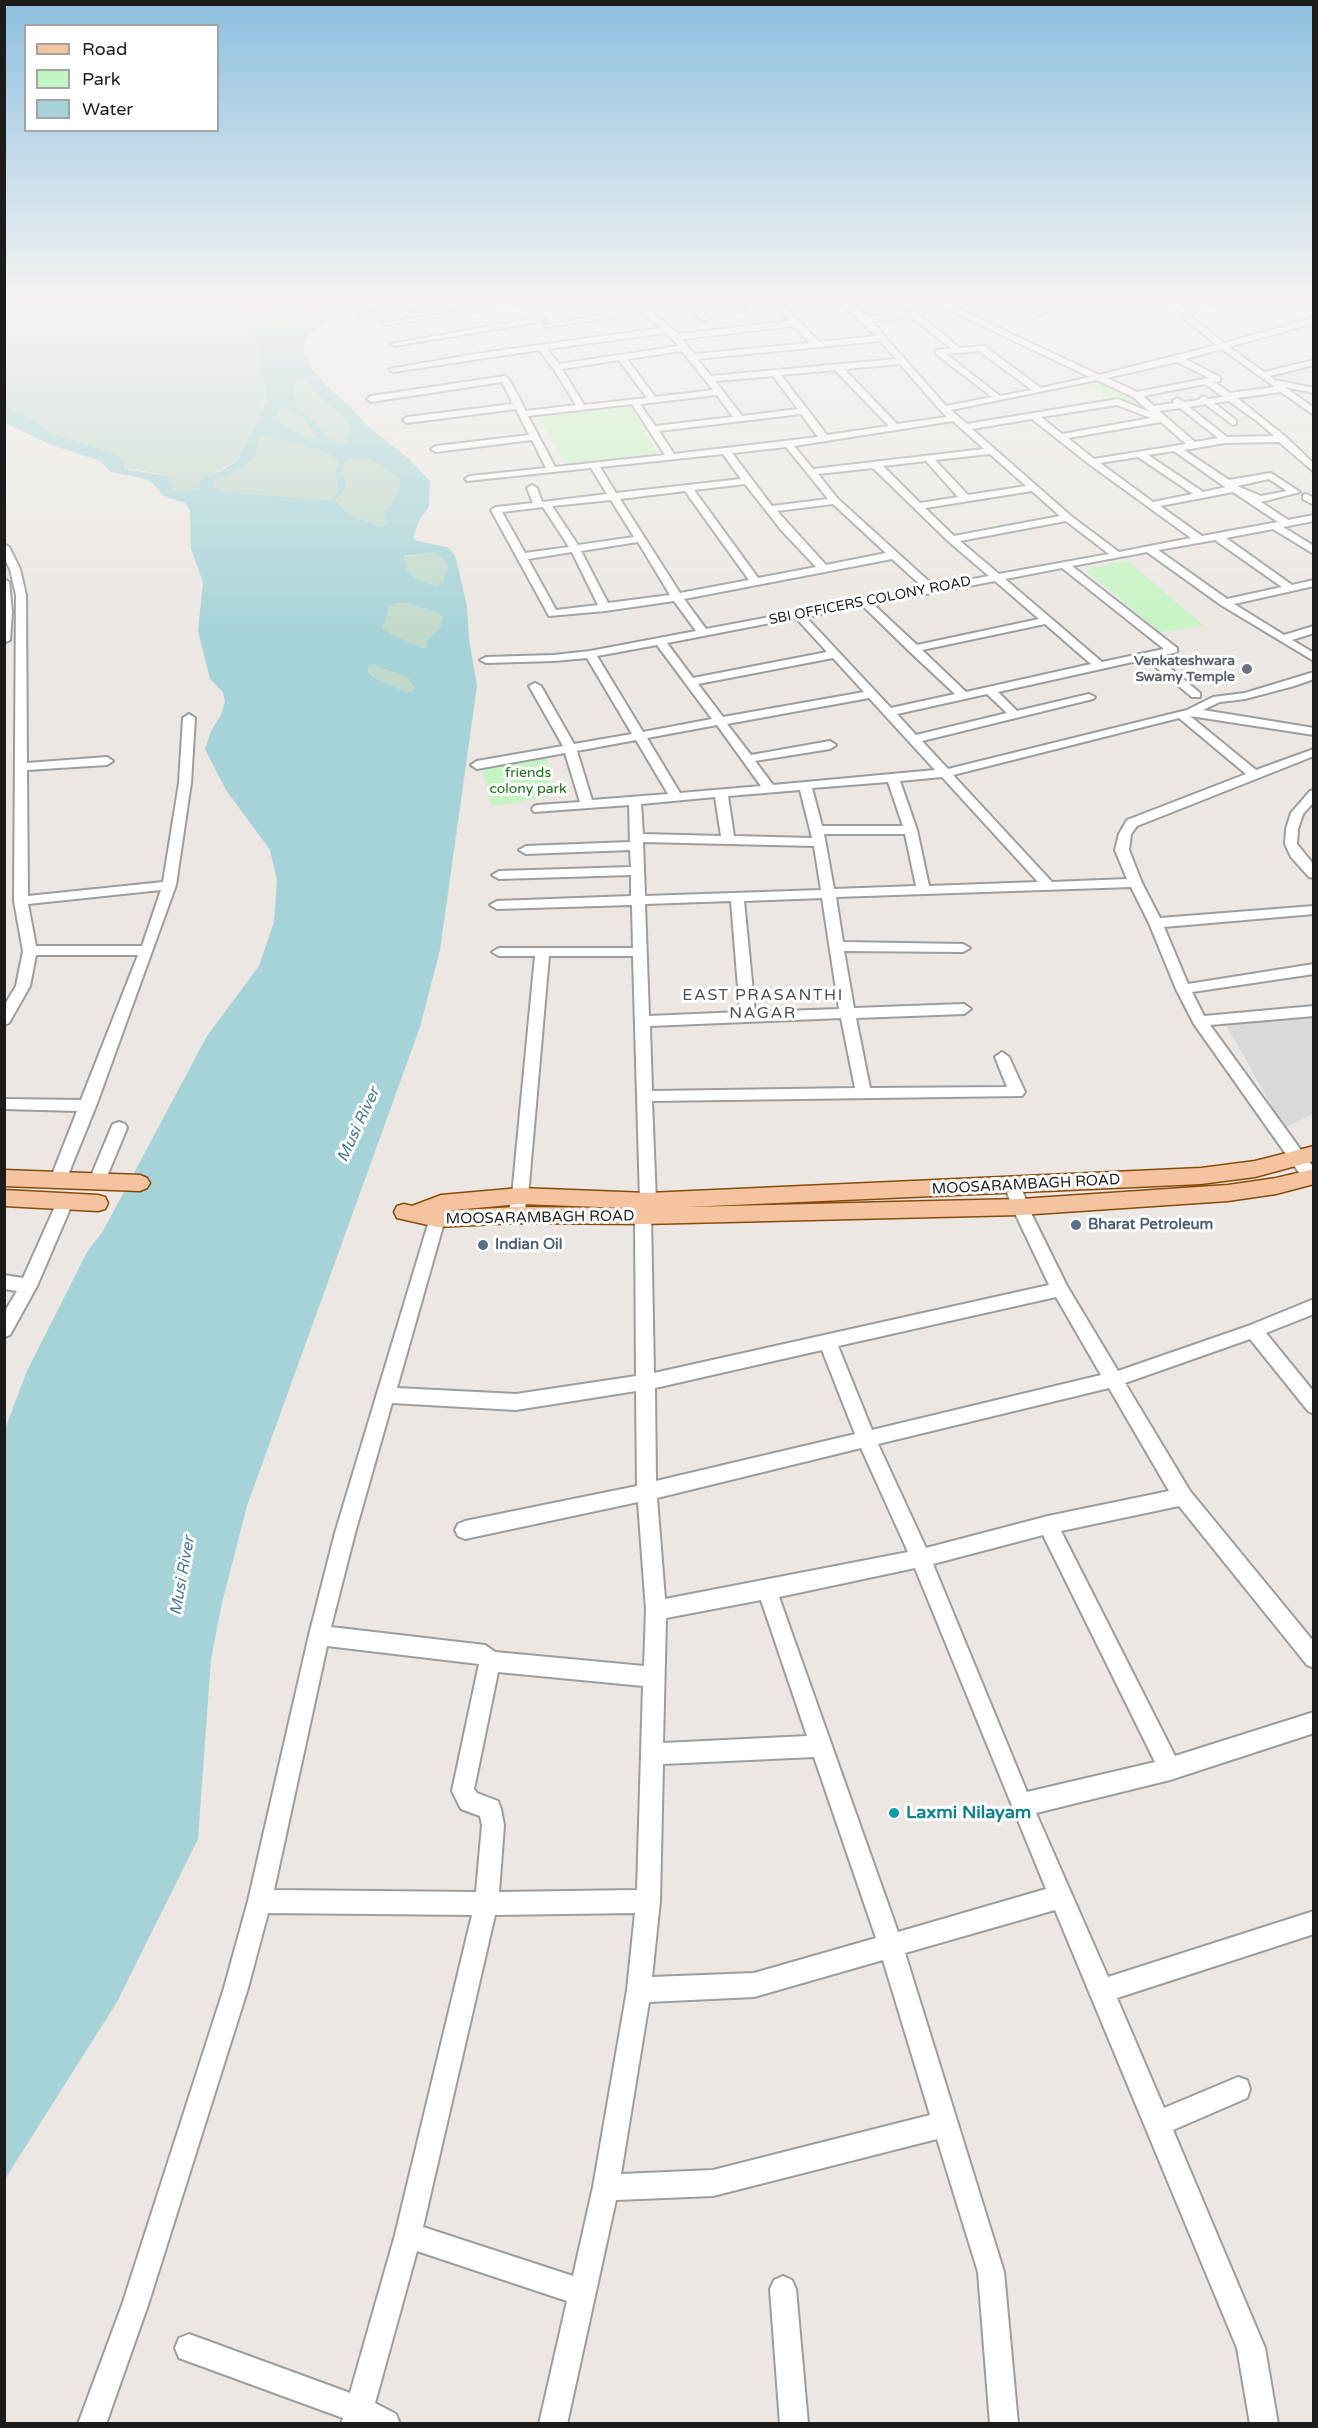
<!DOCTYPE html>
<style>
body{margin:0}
#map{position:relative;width:1318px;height:2428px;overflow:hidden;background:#ece7e2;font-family:"Varela Round",sans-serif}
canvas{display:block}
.frame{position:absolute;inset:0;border:6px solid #1c1c1c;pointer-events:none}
.legend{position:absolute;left:24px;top:24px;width:195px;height:108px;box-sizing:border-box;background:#fff;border:2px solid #a4a4a4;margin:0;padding:8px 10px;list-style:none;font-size:18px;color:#1c1c1c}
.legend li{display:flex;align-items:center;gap:12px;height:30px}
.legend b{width:30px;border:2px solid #a4a4a4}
</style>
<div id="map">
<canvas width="1318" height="2428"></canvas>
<div class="frame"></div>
<ul class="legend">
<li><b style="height:8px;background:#f4c39f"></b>Road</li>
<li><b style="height:16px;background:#c4f4c1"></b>Park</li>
<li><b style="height:16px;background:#a5d3d7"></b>Water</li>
</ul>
</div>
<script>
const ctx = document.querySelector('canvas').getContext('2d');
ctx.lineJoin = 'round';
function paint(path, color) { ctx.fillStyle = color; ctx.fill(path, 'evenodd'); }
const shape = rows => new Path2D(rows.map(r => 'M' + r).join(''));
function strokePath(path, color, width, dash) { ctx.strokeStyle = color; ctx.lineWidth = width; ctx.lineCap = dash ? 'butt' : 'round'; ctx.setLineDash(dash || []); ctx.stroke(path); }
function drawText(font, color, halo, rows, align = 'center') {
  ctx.font = font + ' "Varela Round",sans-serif'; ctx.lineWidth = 6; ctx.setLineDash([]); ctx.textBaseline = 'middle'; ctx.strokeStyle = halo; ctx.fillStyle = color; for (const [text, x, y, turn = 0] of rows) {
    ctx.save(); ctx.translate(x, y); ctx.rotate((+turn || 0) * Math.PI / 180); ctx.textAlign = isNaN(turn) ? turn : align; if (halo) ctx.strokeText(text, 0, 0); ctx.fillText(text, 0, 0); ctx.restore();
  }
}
paint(shape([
 [1313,1013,1313,1114,1284,1128,1225,1023]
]), '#dad9d9');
paint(shape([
 [17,301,234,301,243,322,258,341,260,372,266,393,258,422,249,435,238,460,200,481,200,488,183,491,173,489,162,474,124,468,118,455,49,432,34,419,5,406,4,312],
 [256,301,293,301,304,306,298,318,283,326,259,313],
 [301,379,306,381,315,393,346,420,350,427,346,432,349,442,340,443,326,437,316,421,299,409,294,398,296,382],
 [284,407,303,417,320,440,303,436,281,425,278,414],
 [264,435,329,454,337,462,339,466,336,472,338,492,332,500,234,493,219,490,213,486,212,481,240,470,261,436],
 [352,459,368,459,377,463,396,476,400,483,393,502,385,511,388,524,385,526,379,526,351,516,335,500,344,491,345,485,342,468,346,461],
 [434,553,442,558,447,567,443,582,436,586,416,579,407,570,403,557],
 [396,603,406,603,426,609,438,613,443,618,439,629,426,641,427,646,424,648,394,636,381,628,390,606],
 [372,665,407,677,414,687,413,691,406,692,376,679,368,670,368,667]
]), '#c0d9ca');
paint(shape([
 [1102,380,1132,395,1153,414,1113,400,1085,385],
 [631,405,658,455,566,464,539,417],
 [1127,560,1203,625,1160,632,1085,570],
 [547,757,550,797,492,806,482,769]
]), '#c4f4c1');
paint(shape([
 [234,301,256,301,259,313,283,326,301,314,304,306,293,301,334,301,328,322,309,335,303,347,311,368,330,389,349,405,369,427,409,459,430,481,429,507,419,520,413,538,417,541,447,547,455,555,467,606,469,639,477,686,440,950,420,1027,247,1506,222,1603,211,1659,198,1839,117,2002,5,2179,5,1429,27,1371,87,1252,103,1231,207,1036,259,966,274,922,277,880,270,850,226,790,205,749,211,731,221,715,225,702,223,692,210,679,198,631,203,582,191,549,190,510,185,503,164,496,152,483,145,479,111,472,100,461,49,444,5,423,5,406,34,419,49,432,118,455,124,461,124,469,168,476,173,489,183,491,199,488,200,481,204,478,223,470,238,460,249,435,258,422,265,401,266,393,260,372,258,341,243,322],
 [301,379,306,381,315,393,346,420,350,427,345,436,348,442,340,443,326,437,316,421,299,409,294,398,296,382],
 [284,407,303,417,319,440,303,436,281,424,278,414],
 [264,435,329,454,337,462,339,466,336,472,338,492,332,500,234,493,219,490,213,486,213,481,240,470,249,462,255,456,261,436],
 [352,459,368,459,377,463,396,476,400,483,393,502,385,511,384,518,388,524,385,526,379,526,351,516,335,500,344,491,346,485,342,468,346,461],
 [434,553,442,558,447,567,443,582,436,586,416,579,407,570,404,556],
 [396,603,406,603,426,609,438,613,443,618,439,629,426,641,427,646,424,648,394,636,382,628,390,606],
 [372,665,407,677,414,687,413,691,406,692,376,679,368,671,368,667]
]), '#a5d3d7');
const minor = shape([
 [521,301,542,301,385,325,381,323,521,301],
 [630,301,639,301,678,334,790,321,771,301,779,301,819,342,876,336,839,301,848,301,868,317,926,310,963,301,977,301,955,307,1099,375,1217,345,1183,318,1184,313,1160,301,1171,301,1188,309,1211,301,1224,301,1196,310,1190,316,1224,343,1314,318,1314,323,1229,347,1264,372,1314,360,1314,365,1270,376,1275,380,1314,388,1314,393,1285,387,1314,408,1314,415,1281,392,1237,398,1286,437,1314,464,1314,472,1279,442,1225,443,1184,450,1229,480,1271,473,1300,492,1261,502,1288,520,1314,515,1314,521,1283,527,1314,546,1314,554,1273,529,1226,538,1292,585,1314,580,1314,586,1234,604,1284,635,1314,626,1314,633,1292,640,1314,653,1314,661,1221,605,1147,552,1072,566,1177,648,1177,652,1157,657,1200,693,1200,697,1192,697,1146,659,998,692,1017,711,1089,694,1095,697,1093,699,922,741,948,769,1187,710,1213,697,1245,693,1314,672,1314,679,1294,686,1245,699,1220,702,1203,710,1314,728,1314,735,1190,716,1256,770,1314,749,1314,756,1137,826,1131,834,1129,850,1142,883,1160,918,1314,906,1314,914,1164,927,1188,984,1314,964,1314,974,1192,992,1204,1016,1314,1006,1314,1016,1210,1025,1314,1168,1314,1182,1305,1181,1194,1024,1176,989,1149,923,1131,887,836,897,843,942,963,944,970,948,963,952,844,951,854,1008,964,1004,971,1009,964,1014,856,1018,870,1088,1007,1087,995,1057,1002,1052,1009,1057,1025,1092,1022,1096,652,1101,656,1201,654,1205,648,1207,642,1205,640,1201,633,956,549,956,528,1196,522,1219,516,1221,510,1219,508,1215,512,1196,535,956,499,956,492,952,499,948,633,948,632,905,497,909,490,905,497,901,631,896,631,875,499,879,492,875,499,871,631,867,630,850,526,854,519,850,526,846,630,842,629,805,534,812,532,809,534,806,538,805,580,802,565,753,477,769,471,765,477,761,563,746,529,686,535,683,541,686,574,744,632,734,587,658,554,661,486,663,480,660,486,657,554,655,590,651,696,631,674,601,605,611,549,616,491,510,496,507,533,503,527,488,532,485,537,488,542,502,607,494,591,468,467,481,465,479,470,476,546,468,532,440,436,452,431,449,436,446,529,435,516,409,407,423,403,420,407,417,513,404,502,382,371,402,367,399,371,396,505,376,509,379,526,411,576,405,553,368,539,350,393,372,389,369,475,354,661,328,643,313,548,327,544,325,638,309,630,301],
 [947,309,1090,377,1041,388,984,346,960,348,919,315,947,309],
 [910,316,951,348,936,350,936,354,992,397,946,406,872,322,910,316],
 [794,326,810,343,694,354,682,339,794,326],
 [666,333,679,346,559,364,547,349,666,333],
 [880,341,896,359,711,376,697,359,880,341],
 [1222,349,1275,387,1230,393,1214,382,1220,381,1220,377,1185,359,1222,349],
 [682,351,713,390,655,397,627,359,682,351],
 [979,351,1032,390,1000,396,946,354,979,351],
 [619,360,647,398,584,405,562,369,619,360],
 [1177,362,1209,378,1137,392,1107,378,1177,362],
 [900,364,941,411,947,417,897,424,844,369,900,364],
 [835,370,889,426,827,435,781,375,835,370],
 [773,376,798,409,742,416,715,381,773,376],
 [1097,380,1133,397,1150,412,1118,399,967,424,951,410,1097,380],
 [1205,384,1223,397,1208,399,1203,396,1199,400,1184,402,1177,398,1173,401,1174,403,1154,406,1143,396,1205,384],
 [717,395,733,417,655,426,640,404,717,395],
 [1229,401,1257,421,1274,436,1227,437,1189,407,1205,404,1233,425,1236,424,1236,420,1214,403,1229,401],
 [632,404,665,455,555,467,528,416,632,404],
 [1117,405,1151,418,1062,434,1041,417,1117,405],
 [1180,408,1218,438,1195,442,1159,411,1180,408],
 [801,414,818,437,674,454,659,431,801,414],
 [1032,419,1089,464,1191,538,1119,552,1071,516,972,429,1032,419],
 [953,421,984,449,813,469,794,446,953,421],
 [1161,422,1186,444,1094,459,1068,438,1161,422],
 [786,447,808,474,828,499,772,506,732,453,786,447],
 [1174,451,1225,487,1226,487,1203,492,1148,455,1174,451],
 [723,454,741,479,616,493,600,467,723,454],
 [990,454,1026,486,968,495,935,460,990,454],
 [1138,457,1193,494,1153,502,1100,463,1138,457],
 [926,461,958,497,920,503,883,466,926,461],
 [873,468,948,541,989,576,934,586,838,499,818,474,873,468],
 [1269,479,1287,491,1261,496,1237,486,1269,479],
 [745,484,782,531,816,567,758,578,694,490,745,484],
 [685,491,749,580,680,593,620,499,685,491],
 [1032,491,1060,516,954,536,925,508,1032,491],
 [1233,492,1278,522,1202,536,1160,506,1233,492],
 [611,500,634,537,578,545,552,506,611,500],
 [833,504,886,553,826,565,777,511,833,504],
 [543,507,569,547,525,553,502,512,543,507],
 [1066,521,1109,554,999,574,960,541,1066,521],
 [1215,540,1282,587,1227,599,1158,550,1215,540],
 [638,542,670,595,608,603,581,551,638,542],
 [572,552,598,605,556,610,528,559,572,552],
 [892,559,924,588,706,629,684,599,892,559],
 [1062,568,1164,649,1102,662,1005,579,1062,568],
 [995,581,1039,619,917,645,873,604,995,581],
 [863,606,909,651,955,694,891,708,806,617,863,606],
 [796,618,827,652,693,678,667,643,796,618],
 [1045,624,1091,664,966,692,922,650,1045,624],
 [657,645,686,684,712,719,643,732,597,656,657,645],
 [833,658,864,692,723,717,698,684,833,658],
 [987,694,1007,713,916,735,897,714,987,694],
 [869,698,935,770,773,785,755,761,830,749,836,745,830,741,751,755,727,724,869,698],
 [1179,718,1246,774,1127,820,1119,834,1115,850,1127,879,1052,882,953,775,1179,718],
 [717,725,761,786,680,793,647,738,717,725],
 [636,740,668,794,592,800,577,751,636,740],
 [942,777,1038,882,929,886,917,830,900,781,942,777],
 [888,782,903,826,822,826,812,788,888,782],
 [800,790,812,838,734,836,728,796,800,790],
 [715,797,721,836,643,834,641,804,715,797],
 [824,834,905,834,916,886,834,889,824,834],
 [643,842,814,846,821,890,645,896,643,842],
 [822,898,839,1009,755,1012,744,901,822,898],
 [731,901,740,1012,649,1016,645,904,731,901],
 [841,1018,855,1088,652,1091,650,1026,841,1018],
 [683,301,692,301,708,316,708,320,702,320,683,301],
 [730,301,738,301,747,310,740,312,730,301],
 [1070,301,1083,301,1037,315,1033,313,1070,301],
 [416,305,420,307,419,309,360,317,356,315,416,305],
 [541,317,545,319,544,321,395,346,391,344,541,317],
 [1306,494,1314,498,1314,505,1303,499,1303,495,1306,494],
 [4,544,9,547,20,569,26,595,27,763,107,757,113,761,107,765,27,770,28,896,163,882,179,783,183,718,189,714,195,718,191,783,176,885,96,1106,66,1180,64,1184,58,1186,52,1184,50,1180,77,1111,4,1109,4,1099,81,1100,138,955,36,955,30,986,9,1023,4,1025,4,1006,16,986,23,951,14,901,16,595,10,569,4,558,4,544],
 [161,890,142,946,36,946,28,904,161,890],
 [4,579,9,582,12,612,10,640,4,643,4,579],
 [1314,790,1314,802,1303,814,1298,829,1297,844,1314,865,1314,878,1309,877,1291,857,1285,844,1286,829,1291,813,1310,791,1314,790],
 [119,1122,125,1124,127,1128,105,1181,103,1185,91,1185,89,1181,111,1128,113,1124,119,1122],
 [1013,1180,1019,1182,1021,1186,1028,1207,1067,1286,1118,1371,1248,1326,1314,1299,1314,1314,1266,1333,1314,1392,1314,1414,1308,1411,1250,1339,1125,1383,1190,1491,1314,1642,1314,1668,1307,1665,1179,1506,1061,1531,1175,1756,1314,1712,1314,1733,1170,1780,1036,1813,1108,1977,1314,1911,1314,1934,1117,1998,1164,2108,1238,2077,1247,2080,1250,2089,1247,2098,1173,2130,1265,2348,1278,2424,1250,2424,1237,2348,1055,1910,905,1953,1004,2272,1018,2424,990,2424,978,2272,937,2139,713,2196,616,2200,567,2424,539,2424,567,2301,417,2251,375,2403,396,2414,400,2424,341,2424,343,2418,179,2358,175,2348,179,2338,189,2334,350,2393,395,2235,472,1915,268,1913,248,1988,148,2305,106,2424,78,2424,122,2305,224,1988,248,1901,309,1635,335,1533,435,1201,441,1199,447,1201,449,1205,397,1388,516,1394,636,1376,635,1216,637,1212,643,1210,649,1212,651,1216,654,1373,1049,1285,1012,1207,1005,1186,1007,1182,1013,1180],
 [1056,1297,1101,1375,872,1430,838,1346,1056,1297],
 [822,1350,855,1434,656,1481,655,1388,822,1350],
 [1109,1388,1169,1491,1048,1516,926,1548,878,1444,1109,1388],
 [636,1391,637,1486,465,1521,458,1524,455,1530,458,1536,465,1539,638,1502,646,1610,644,1666,495,1652,485,1645,331,1627,355,1533,392,1403,516,1410,636,1391],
 [861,1448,908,1552,665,1599,657,1498,861,1448],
 [1043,1535,1155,1762,1027,1792,933,1564,1043,1535],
 [915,1568,1046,1889,898,1932,779,1597,915,1568],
 [761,1600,807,1736,663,1743,666,1618,761,1600],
 [327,1646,479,1664,452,1791,461,1809,480,1816,482,1825,476,1892,274,1890,327,1646],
 [498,1672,643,1686,637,1890,499,1892,504,1825,501,1809,498,1801,477,1793,474,1789,498,1672],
 [814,1757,876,1938,754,1973,652,1977,660,1901,663,1764,814,1757],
 [635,1913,627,1990,593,2187,573,2276,423,2227,495,1915,635,1913],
 [883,1960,930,2115,713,2170,621,2174,649,2002,754,1997,883,1960],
 [65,1196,71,1198,73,1202,37,1286,10,1335,4,1337,4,1313,17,1291,4,1289,4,1275,23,1278,57,1202,59,1198,65,1196],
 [783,2276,792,2280,796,2289,808,2424,780,2424,770,2289,774,2280,783,2276]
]);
const major = shape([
 [1314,1146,1314,1161,1255,1177,1201,1184,687,1207,1020,1199,1228,1185,1276,1178,1314,1169,1314,1184,1276,1194,1228,1201,1020,1215,643,1224,516,1223,437,1227,397,1218,394,1212,397,1206,404,1204,412,1206,441,1195,520,1188,648,1193,1201,1168,1255,1161,1314,1146],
 [520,1204,626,1208,516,1207,443,1211,520,1204],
 [4,1170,140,1175,147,1178,150,1183,147,1188,140,1191,4,1186,4,1170],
 [4,1190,98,1195,105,1197,108,1203,105,1209,98,1211,4,1206,4,1190]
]);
strokePath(minor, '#9d9d9d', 4);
strokePath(major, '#874c0c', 3);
paint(minor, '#fff');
paint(major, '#f4c39f');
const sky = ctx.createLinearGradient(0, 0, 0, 641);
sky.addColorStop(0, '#8dc0e1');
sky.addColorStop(0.47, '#f6f4f2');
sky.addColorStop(1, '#f6f4f200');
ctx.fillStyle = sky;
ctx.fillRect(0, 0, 1318, 641);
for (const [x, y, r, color] of [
 [1247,669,6,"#6b7280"],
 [1076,1225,6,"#5c6f8a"],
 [483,1245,6,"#5c6f8a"],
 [894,1813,6,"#0f9aa8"]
]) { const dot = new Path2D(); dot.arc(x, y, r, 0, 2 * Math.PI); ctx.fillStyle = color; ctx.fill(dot); strokePath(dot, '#fff', 2); }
drawText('14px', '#1c1c1c', '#fff', [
 ["SBI OFFICERS COLONY ROAD",870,601,-11]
]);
drawText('bold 14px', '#5b616d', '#fff', [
 ["Venkateshwara",1235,661],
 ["Swamy Temple",1235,677]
], 'right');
drawText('14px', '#196f14', '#fff', [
 ["friends",528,773],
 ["colony park",528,789]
]);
drawText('15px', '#1c1c1c', '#fff', [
 ["MOOSARAMBAGH ROAD",1026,1185,-3],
 ["MOOSARAMBAGH ROAD",540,1218,-1]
]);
drawText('bold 15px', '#4e5e75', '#fff', [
 ["Bharat Petroleum",1088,1225],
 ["Indian Oil",495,1245]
], 'left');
ctx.letterSpacing = '1.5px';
drawText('16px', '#4f4f4f', '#fff', [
 ["EAST PRASANTHI",763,996],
 ["NAGAR",763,1014]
]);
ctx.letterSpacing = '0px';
drawText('italic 16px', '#4b7994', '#fff', [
 ["Musi River",359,1125,-65],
 ["Musi River",183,1576,-80]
]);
drawText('bold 18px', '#0d838f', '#fff', [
 ["Laxmi Nilayam",906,1813]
], 'left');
</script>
